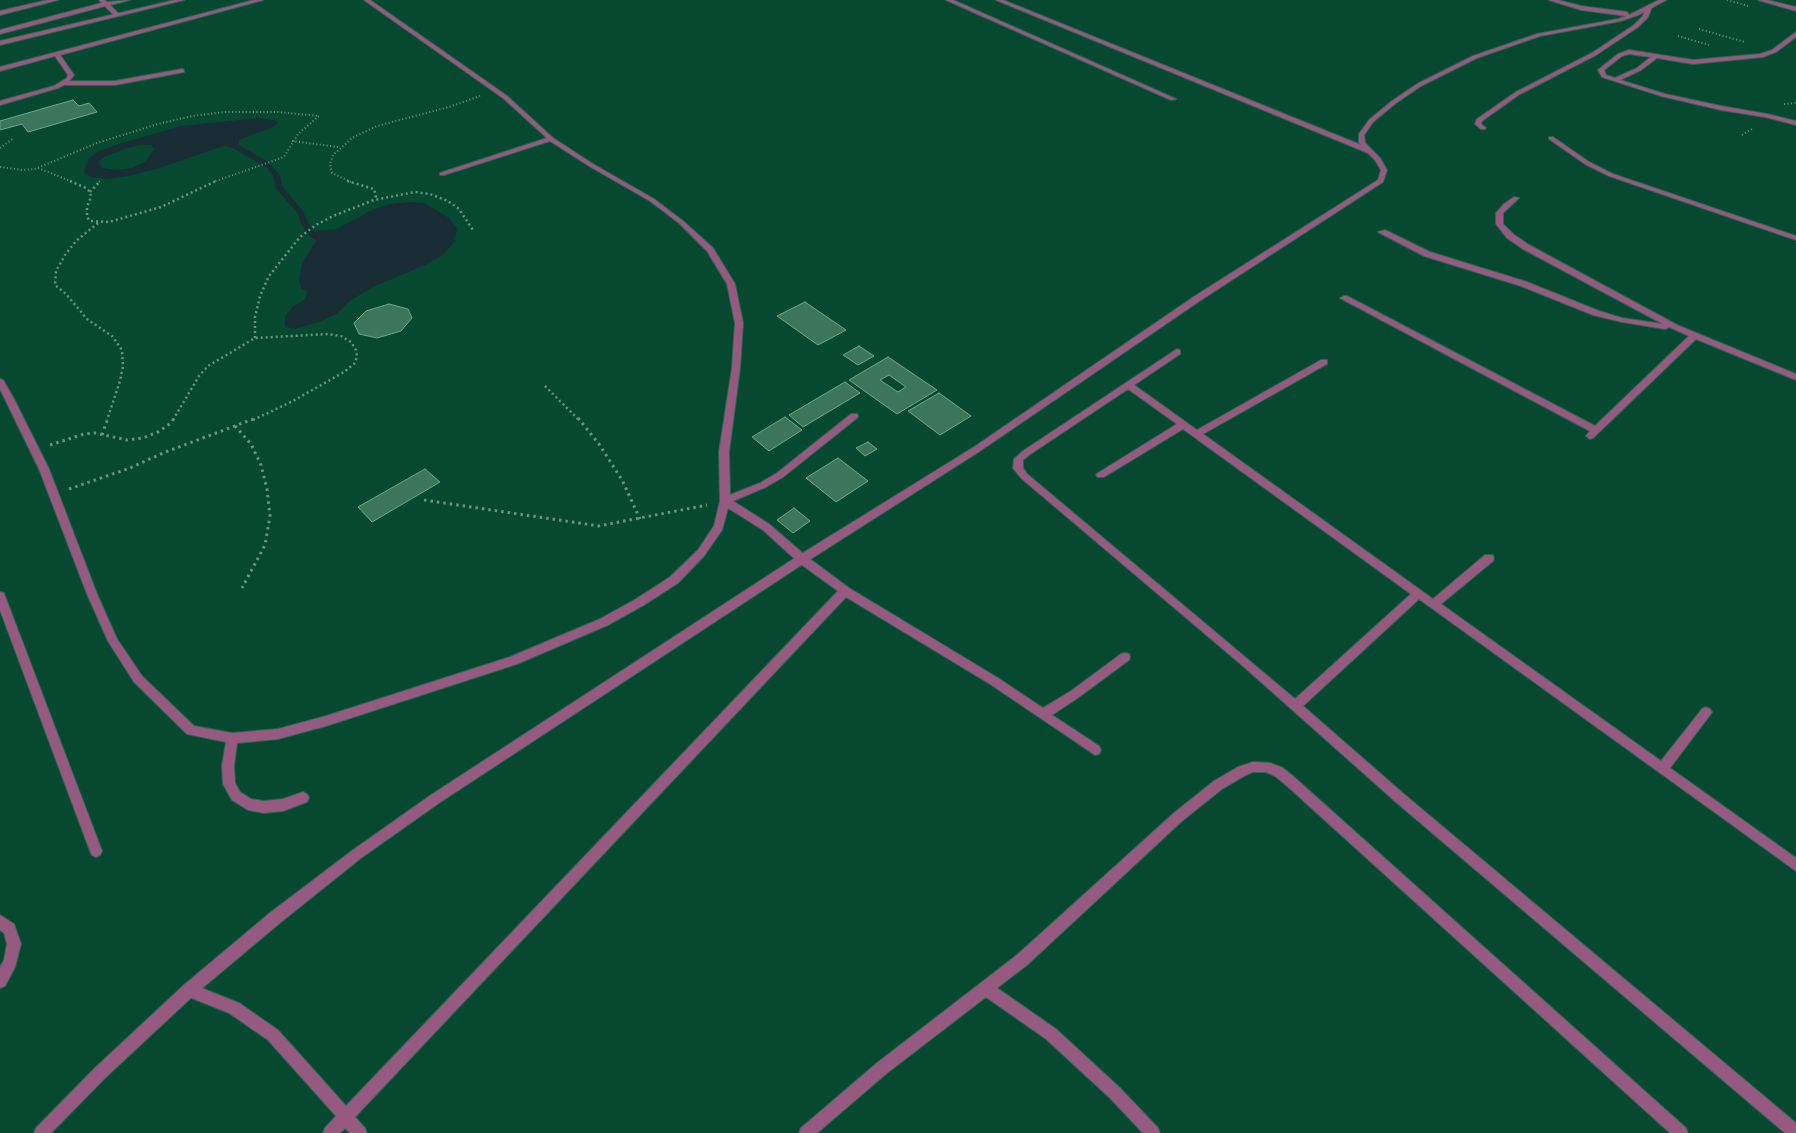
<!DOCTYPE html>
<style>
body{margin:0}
canvas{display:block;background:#064930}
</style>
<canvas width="1796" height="1133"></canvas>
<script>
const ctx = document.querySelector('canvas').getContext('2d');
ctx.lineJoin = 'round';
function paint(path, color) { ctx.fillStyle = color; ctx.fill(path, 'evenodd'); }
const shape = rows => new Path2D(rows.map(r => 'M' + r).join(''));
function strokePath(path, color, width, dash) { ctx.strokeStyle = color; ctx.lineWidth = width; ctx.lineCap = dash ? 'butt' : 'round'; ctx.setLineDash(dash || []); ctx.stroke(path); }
paint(shape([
 [259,118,274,120,278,123,273,127,239,140,239,145,265,160,276,170,281,178,282,186,302,210,313,231,337,229,370,211,390,204,409,202,425,203,449,218,457,228,455,241,443,255,425,265,373,287,351,300,337,314,319,322,295,329,285,327,285,317,292,307,305,299,307,292,301,288,299,280,302,263,316,241,308,234,301,224,297,212,276,189,273,175,266,167,233,148,224,146,156,169,129,176,106,179,91,177,84,172,89,158,99,151,122,143,181,126],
 [140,145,151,145,154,149,145,162,132,168,117,170,103,168,98,163,104,157,125,149]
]), '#182d34');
const building = shape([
 [73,100,79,106,89,103,97,112,28,132,22,124,0,130,0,121,73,100],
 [805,302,846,330,818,345,777,316,805,302],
 [389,304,408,309,412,318,401,331,377,338,359,334,354,323,366,311,389,304],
 [859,346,874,356,858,365,843,355,859,346],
 [888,357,937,390,897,414,849,380,888,357],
 [889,375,906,387,898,392,880,380,889,375],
 [845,382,860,393,803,427,789,415,845,382],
 [939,393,971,416,940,435,908,411,939,393],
 [785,417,802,430,769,451,752,437,785,417],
 [868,442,877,449,865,456,856,448,868,442],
 [838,458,868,481,836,502,806,478,838,458],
 [425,469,440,482,372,522,358,507,425,469],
 [794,508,810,521,793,533,777,520,794,508]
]);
paint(building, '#3b755a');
strokePath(building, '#6da88b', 1);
const lane = shape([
 [48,0,58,0,0,15,0,11,48,0],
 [99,0,105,0,107,2,130,0,110,5,119,14,119,16,115,16,105,6,0,34,0,30,102,3,99,0],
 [254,0,263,0,60,55,74,75,69,81,115,81,182,69,184,70,184,72,115,85,64,85,58,88,0,105,0,101,54,86,67,78,68,75,55,56,0,71,0,67,254,0],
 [364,0,370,0,507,96,553,138,593,164,654,199,683,221,713,248,735,284,743,323,740,368,729,452,730,495,760,483,777,473,851,414,857,414,858,416,857,418,783,477,766,487,733,501,769,524,806,556,849,588,998,678,1043,708,1071,691,1121,654,1125,653,1129,654,1130,657,1129,660,1079,697,1052,715,1099,746,1101,750,1099,754,1095,755,990,684,846,597,355,1117,365,1128,367,1133,350,1133,345,1128,340,1133,323,1133,325,1128,336,1116,268,1040,229,1013,184,995,182,990,184,985,189,983,239,1003,278,1030,346,1106,838,591,798,562,763,530,728,508,722,530,704,556,678,583,644,605,608,625,517,664,326,726,278,739,237,743,234,766,235,783,240,792,251,799,264,801,283,799,303,792,307,794,309,798,307,802,283,811,264,813,248,810,232,800,223,784,222,766,226,742,187,734,134,682,108,641,87,594,39,469,0,389,0,379,3,380,14,399,49,469,97,594,117,639,142,676,194,726,232,733,278,729,326,716,510,657,600,619,636,599,670,577,698,550,714,526,720,501,719,452,732,368,735,323,727,284,707,251,679,223,650,201,589,166,550,141,444,175,440,175,440,173,547,138,503,98,364,0],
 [946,0,953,0,1176,99,1171,100,946,0],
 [1758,0,1767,0,1796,7,1796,11,1758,0],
 [1649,5,1652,7,1648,17,1638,27,1596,55,1520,94,1482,121,1481,124,1486,128,1485,129,1481,129,1475,124,1477,119,1516,92,1592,53,1634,25,1643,16,1646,7,1649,5],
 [1796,32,1796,37,1776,52,1763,57,1693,64,1657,58,1641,70,1620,80,1665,94,1721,106,1767,114,1796,121,1796,125,1765,117,1721,110,1661,96,1602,77,1598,70,1618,54,1629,50,1693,60,1760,54,1772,50,1796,32],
 [1629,54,1651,57,1637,68,1615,78,1606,75,1604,70,1622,56,1629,54],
 [1549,137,1553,137,1589,162,1613,174,1796,236,1796,240,1609,176,1585,164,1549,139,1549,137],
 [1514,197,1519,198,1503,213,1503,224,1513,234,1529,245,1677,325,1796,374,1796,380,1696,339,1593,438,1590,439,1586,436,1590,431,1340,298,1344,296,1347,296,1595,426,1689,336,1669,327,1665,329,1622,322,1593,315,1521,286,1424,256,1378,232,1385,230,1430,252,1527,282,1599,311,1622,318,1663,324,1523,249,1507,238,1496,224,1496,213,1504,204,1514,197],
 [1177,349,1180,350,1180,354,1134,385,1197,430,1321,360,1327,360,1327,364,1203,434,1433,599,1485,555,1493,555,1494,558,1493,561,1441,604,1661,761,1702,709,1706,707,1710,709,1712,712,1710,715,1670,768,1796,858,1796,871,1419,599,1303,706,1405,795,1796,1123,1796,1133,1785,1133,1397,803,1243,666,1021,478,1013,468,1014,459,1023,451,1177,349],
 [1128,389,1177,424,1098,473,1096,475,1098,477,1104,477,1183,429,1411,594,1295,699,1027,474,1023,468,1023,460,1029,455,1128,389],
 [1253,762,1270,763,1283,768,1294,777,1686,1128,1688,1133,1670,1133,1286,785,1275,776,1266,772,1253,772,1246,775,1222,789,1182,821,1027,965,997,988,1056,1029,1120,1088,1158,1128,1160,1133,1143,1133,1110,1098,1046,1039,986,997,887,1073,817,1133,799,1133,801,1128,877,1063,1017,955,1174,813,1214,781,1238,767,1253,762],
 [0,915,14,924,21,944,15,967,5,986,0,988,0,967,4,960,7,944,4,933,0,930,0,915]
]);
const street = shape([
 [175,0,184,0,0,45,0,41,175,0],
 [996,0,1003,0,1361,145,1359,143,1359,134,1369,120,1392,101,1417,84,1473,56,1537,34,1618,19,1627,16,1581,10,1549,0,1558,0,1581,6,1627,12,1629,15,1659,0,1666,0,1638,15,1621,21,1540,36,1477,58,1421,86,1396,103,1373,122,1364,135,1365,143,1380,158,1387,170,1383,182,1201,300,980,451,806,562,439,803,361,858,281,922,194,995,105,1078,51,1133,34,1133,36,1128,95,1068,184,985,271,912,353,850,431,795,798,556,974,447,1195,296,1378,180,1381,170,1375,160,1368,153,996,0],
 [0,592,4,593,5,596,102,851,100,855,96,857,92,855,90,851,0,610,0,592]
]);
strokePath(lane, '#2b6750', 2);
strokePath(street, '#2b6750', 2);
strokePath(shape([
 [1727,0,1748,6],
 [1699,29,1745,42],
 [1678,36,1709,45],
 [1784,104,1796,103],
 [1742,135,1754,128],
 [292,141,338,147],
 [0,148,14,138],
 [0,167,22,170,35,169,97,143,158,124,192,116,225,112,278,112,319,116,298,134,284,157,213,182],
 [38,168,73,182],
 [99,182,101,180],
 [351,182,332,173,330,164,333,155,352,138,377,126,449,107,480,96]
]), '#64947f', 2, [1, 2.5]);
strokePath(shape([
 [70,181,86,188,90,192,91,197,87,207,87,217,90,221,109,222,161,207,216,181],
 [347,181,374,189,376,196,374,200],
 [90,192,100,181],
 [98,223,76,241,65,255,56,271,55,285,66,294,87,319,112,336,122,350,123,366,120,381,107,420],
 [255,338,255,317,260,296,269,276,300,237,316,225,333,216,374,200,415,192,430,194,448,201,459,209,473,230],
 [545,386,579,420],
 [173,420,199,376,208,366,255,338,328,334,341,336,351,342,356,350,357,357,354,364,344,372,293,401,253,420]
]), '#64947f', 2.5, [2, 3]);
strokePath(shape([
 [578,418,599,444,622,480,640,519],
 [235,426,251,444,261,465,267,489,270,516,265,545,242,588],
 [102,435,108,418],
 [50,445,84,434,95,433,127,440,143,438,158,432,171,423,174,418],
 [69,489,130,468,163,453,256,418],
 [424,500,599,526,707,505]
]), '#64947f', 3, [2.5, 4]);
paint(lane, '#965a80');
paint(street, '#965a80');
</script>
